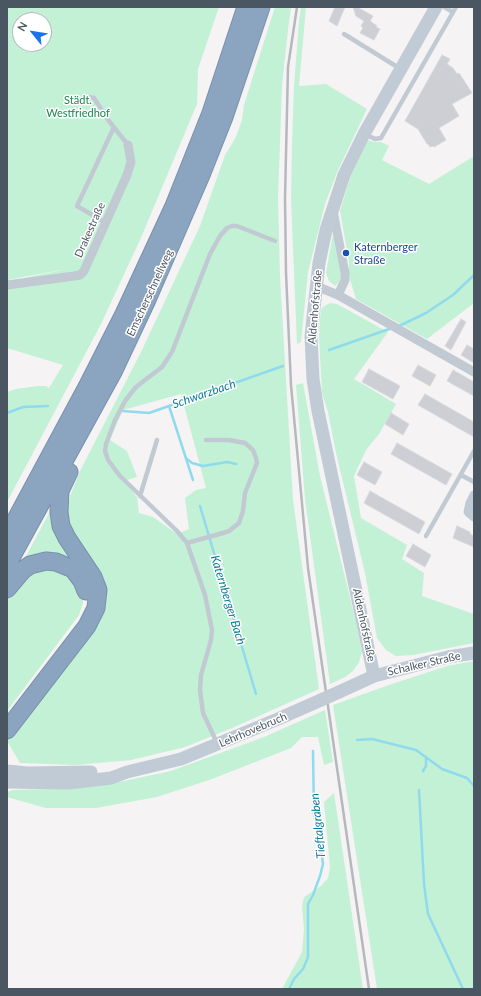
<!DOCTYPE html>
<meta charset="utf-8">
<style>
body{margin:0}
#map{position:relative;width:481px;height:996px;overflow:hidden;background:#f5f3f3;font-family:Lato,sans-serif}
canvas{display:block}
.frame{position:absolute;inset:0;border:8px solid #4a5661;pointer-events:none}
.north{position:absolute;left:12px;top:12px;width:40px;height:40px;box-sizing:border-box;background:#fff;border:1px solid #b7bbc0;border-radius:50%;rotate:300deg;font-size:11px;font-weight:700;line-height:16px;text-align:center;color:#4a5661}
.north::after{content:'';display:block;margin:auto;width:14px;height:18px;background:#1a73e8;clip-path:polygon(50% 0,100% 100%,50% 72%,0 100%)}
</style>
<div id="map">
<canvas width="481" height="996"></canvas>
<div class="frame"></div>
<div class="north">N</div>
</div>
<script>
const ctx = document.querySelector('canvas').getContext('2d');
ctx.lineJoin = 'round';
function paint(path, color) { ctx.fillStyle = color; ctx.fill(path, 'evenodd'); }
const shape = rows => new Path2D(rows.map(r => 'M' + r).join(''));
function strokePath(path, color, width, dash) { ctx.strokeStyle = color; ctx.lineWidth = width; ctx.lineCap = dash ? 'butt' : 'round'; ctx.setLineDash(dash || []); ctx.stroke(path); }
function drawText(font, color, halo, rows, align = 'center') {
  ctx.font = font + ' Lato,sans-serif'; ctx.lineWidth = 3; ctx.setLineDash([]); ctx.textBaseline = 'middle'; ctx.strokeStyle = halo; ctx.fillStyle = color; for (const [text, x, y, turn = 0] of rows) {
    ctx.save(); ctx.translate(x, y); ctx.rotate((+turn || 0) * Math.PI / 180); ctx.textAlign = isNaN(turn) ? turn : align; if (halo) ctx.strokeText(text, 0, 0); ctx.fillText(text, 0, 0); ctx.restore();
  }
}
paint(shape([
 [7,7,219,7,198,69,197,104,140,240,101,324,7,502,7,392,16,389,38,386,46,386,49,388,63,365,7,348,7,282,66,269,7,280],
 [20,20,44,20,44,44,20,44],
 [275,7,291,7,288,30,282,86,278,198,280,277,293,500,319,689,230,729,185,747,131,760,76,765,20,763,7,741,102,615,100,573,76,538,68,519,68,508,70,496,80,471,142,350,200,226,225,155,235,139,242,120,244,105],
 [181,394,206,488,196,490,185,498,189,529,177,534,153,517,139,513,137,497,124,481,137,477,127,451,110,440,123,410],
 [301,7,306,7,299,86,326,84,367,109,338,170,325,204,308,272,301,342,297,344,291,199,292,144,294,86,299,21],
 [368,140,374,142,381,142,389,146,382,160,429,184,474,156,474,303,427,339,356,299,349,276,349,262,340,211,350,178],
 [333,234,341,276,339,282,335,286,329,281,326,273],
 [330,303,337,304,388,332,354,379,396,404,379,434,366,450,354,476,361,518,407,545,402,559,424,573,422,596,474,614,474,643,413,655,396,656,386,650,377,638,365,573,336,453,328,412,322,393,319,336,320,319,321,310,323,307],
 [303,383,320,476,356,622,362,652,359,662,353,671,345,677,330,684,305,499,296,385],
 [53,506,81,567,29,559,25,558],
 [42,567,62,569,82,591,83,603,79,615,7,711,7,600,23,579],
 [474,661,474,989,377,989,333,705,389,685,447,666],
 [325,710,333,762,324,765,318,737,302,737,291,748,212,779,157,797,96,808,46,808,7,797,7,792,13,790,45,789,80,787,124,781,171,771,264,737],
 [334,793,363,989,282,989,302,952,304,929,302,906,304,897,321,886,328,878,330,867,324,802]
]), '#c3f1d5');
strokePath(shape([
 [399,326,426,313,453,295,474,275],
 [329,350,392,328],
 [169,406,193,480],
 [123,411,149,413,283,366],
 [7,413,23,407,48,406],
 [187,459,192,463,203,466,227,462,236,464],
 [200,506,256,694],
 [357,740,372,739,416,750,442,769,467,778,474,786],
 [423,771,426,766,426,757],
 [419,790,424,884,428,914,463,989],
 [289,989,294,979,303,969,308,957,308,904,313,895,320,876,323,864,321,849,314,814,313,751]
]), '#90daee', 2.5);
const building = shape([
 [335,7,345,7,337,26,329,21,335,7],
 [353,7,357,7,373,16,370,21,377,26,376,27,380,29,374,40,360,33,363,28,361,26,364,21,356,16,353,7],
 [442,55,450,59,447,64,453,68,457,74,459,73,472,93,452,104,459,116,439,128,446,140,434,147,433,146,430,147,428,144,427,144,418,129,405,121,442,55],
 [461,319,466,322,451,350,445,346,461,319],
 [467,345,474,349,474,363,461,355,467,345],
 [418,365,436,375,430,386,412,376,418,365],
 [369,369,400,386,393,399,362,382,369,369],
 [453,370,474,382,474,396,447,381,453,370],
 [425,394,474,422,474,437,418,405,425,394],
 [391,413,409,424,403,435,385,424,391,413],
 [397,443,452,474,446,485,391,454,397,443],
 [364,462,382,472,375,485,357,475,364,462],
 [370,491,425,522,419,534,364,503,370,491],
 [457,526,470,532,470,534,474,536,474,547,453,538,457,526],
 [413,544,431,555,425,567,406,556,413,544]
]);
paint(building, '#cdcfd5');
strokePath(building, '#d7d9de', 1);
const highway = shape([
 [7,536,87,387,124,314,174,206,211,113,246,7],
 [7,565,113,372,146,302,201,175,224,117,261,7],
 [7,589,23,570,30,565,46,561,56,562,73,569,82,581,86,591],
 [7,730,87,626,96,608,98,590,93,577,67,538,61,526,59,512,60,491,69,472]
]);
strokePath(highway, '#7690ad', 19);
strokePath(shape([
 [444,7,453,12],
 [344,34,399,68],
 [84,96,94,98,109,121,128,145],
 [365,134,375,139,381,138,456,7],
 [106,223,77,206,114,127],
 [461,475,474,482],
 [140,496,157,440],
 [426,536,474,451],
 [187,543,223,533,229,531,239,523,243,511,245,493,257,463,256,458,253,450,245,443,229,440,206,440],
 [217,743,203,713,200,690,201,675,211,640,212,630,205,595,187,543,177,531,120,476,108,460,105,451,106,444,115,420,125,401,136,387,162,367,172,352,210,254,220,236,227,228,232,226,237,226,275,241]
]), '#c1cad2', 4.5);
strokePath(shape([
 [333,211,345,273,345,280,338,295],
 [7,285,74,276,80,275,84,271,127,175,131,162,128,145],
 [316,286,338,295,474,372],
 [474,495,470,503,468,512,474,517]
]), '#c1cad2', 9);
strokePath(shape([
 [374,676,318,411,313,379,311,336,319,263,326,230,344,175,364,134,436,7],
 [339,692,374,676,448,657,474,653],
 [7,771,27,773,91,772],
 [7,782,69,783,111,778,127,772,181,759,278,719,321,700]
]), '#c1cbd6', 13);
strokePath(highway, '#8ba5c1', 17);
strokePath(shape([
 [297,7,288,67,285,198,286,273,291,385,308,568,369,989]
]), '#b5b8bd', 2.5);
strokePath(shape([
 [321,700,339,692]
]), '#c1cbd6', 13);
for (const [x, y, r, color] of [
 [346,253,4,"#1a4fb4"]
]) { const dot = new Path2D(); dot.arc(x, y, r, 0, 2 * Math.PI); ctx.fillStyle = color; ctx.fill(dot); strokePath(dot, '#fff', 1.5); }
drawText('11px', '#17864f', '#fff', [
 ["Städt.",78,100],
 ["Westfriedhof",78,113]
]);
drawText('11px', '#4a5661', '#fff', [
 ["Drakestraße",90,230,-66],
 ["Emscherschnellweg",150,293,-65],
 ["Aldenhofstraße",315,307,-85],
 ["Aldenhofstraße",364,625,78],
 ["Schalker Straße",424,664,-13],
 ["Lehrhovebruch",253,730,-23]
]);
drawText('11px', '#164399', '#fff', [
 ["Katernberger",354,247],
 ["Straße",354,260]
], 'left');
drawText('italic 12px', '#0c7c9b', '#fff', [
 ["Schwarzbach",204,394,-19],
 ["Katernberger Bach",228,600,73],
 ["Tieftalgraben",318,826,-96]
]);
</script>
